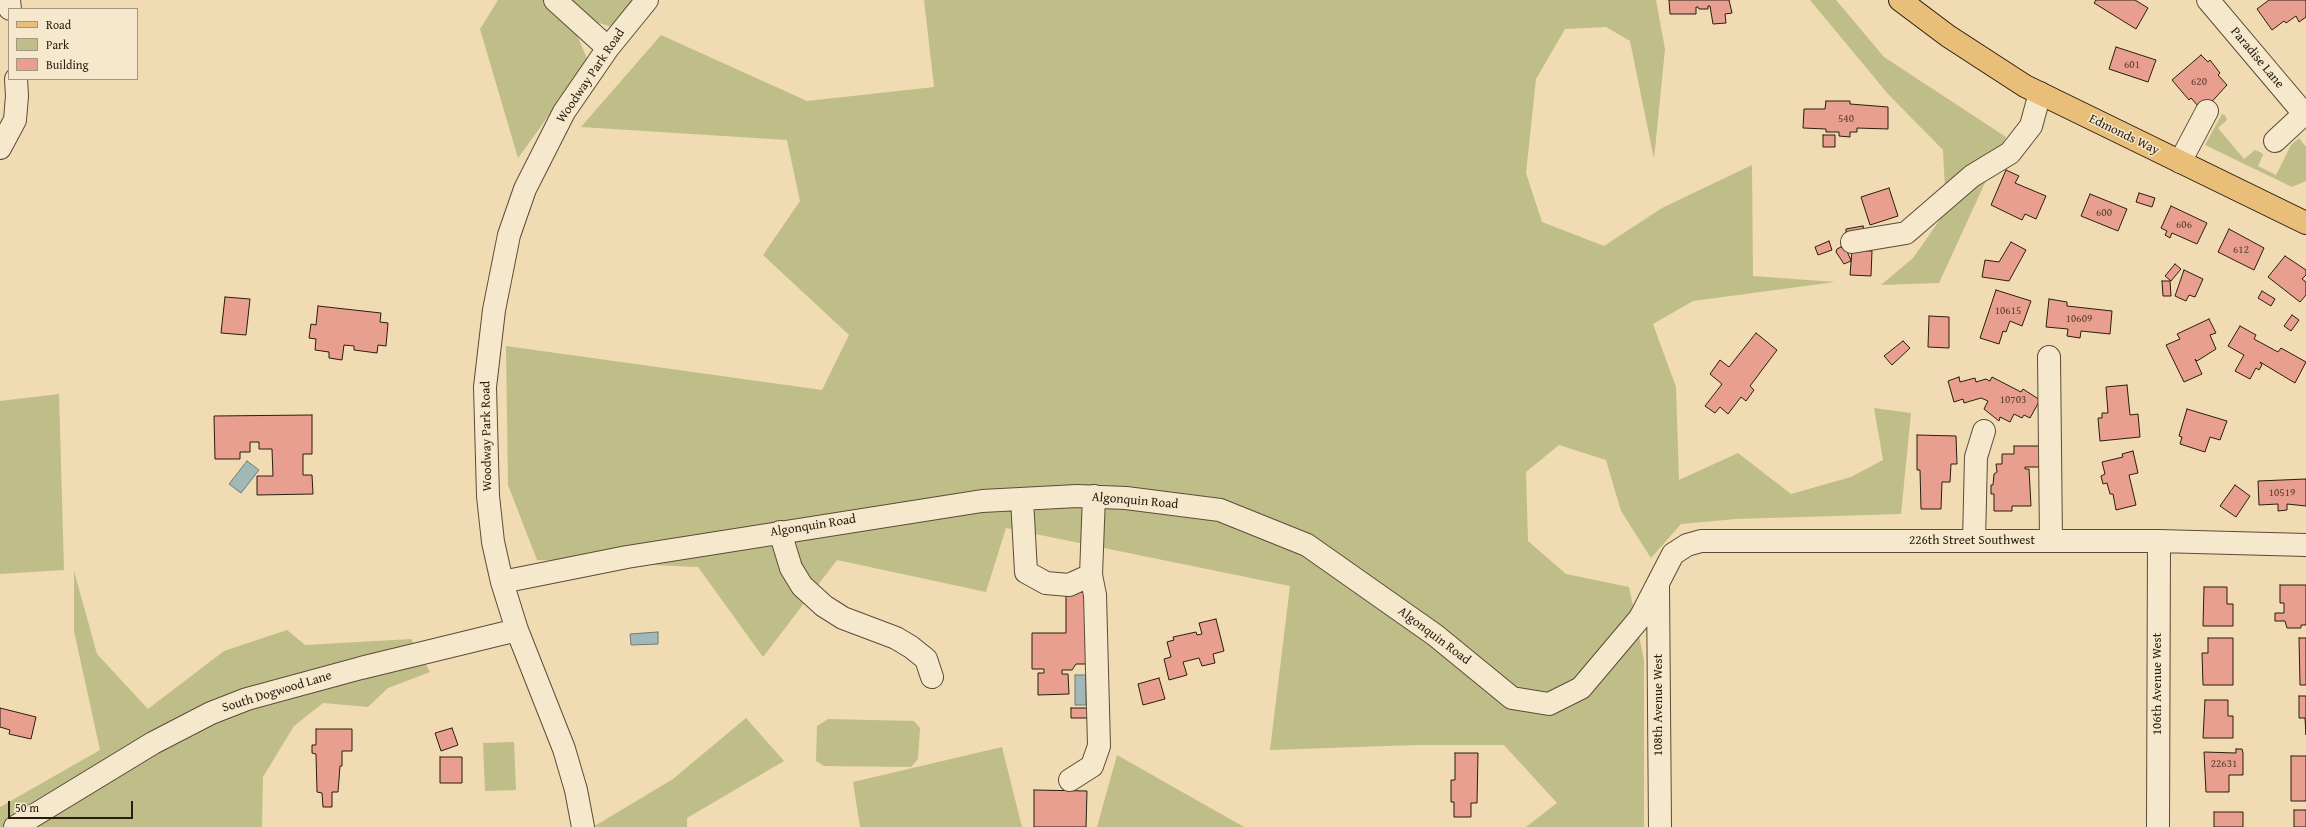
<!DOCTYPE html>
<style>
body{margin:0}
#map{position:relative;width:2306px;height:827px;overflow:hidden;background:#f0dbb2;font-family:"Gentium Book Plus",serif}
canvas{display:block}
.legend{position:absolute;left:8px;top:8px;width:130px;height:72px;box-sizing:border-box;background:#f5e8cd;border:1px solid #a49781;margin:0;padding:5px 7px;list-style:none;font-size:12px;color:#2a1d0e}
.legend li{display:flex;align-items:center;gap:8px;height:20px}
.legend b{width:20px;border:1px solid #a49781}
.scale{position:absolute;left:8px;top:801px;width:125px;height:18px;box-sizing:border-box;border:2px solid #2a1d0e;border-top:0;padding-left:5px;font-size:12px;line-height:14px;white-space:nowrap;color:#2a1d0e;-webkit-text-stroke:3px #f5e8cd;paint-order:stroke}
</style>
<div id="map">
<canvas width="2306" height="827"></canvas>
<ul class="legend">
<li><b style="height:5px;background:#e8be79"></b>Road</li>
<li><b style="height:11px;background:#bfbe88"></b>Park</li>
<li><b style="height:11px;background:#e89f90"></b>Building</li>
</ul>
<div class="scale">50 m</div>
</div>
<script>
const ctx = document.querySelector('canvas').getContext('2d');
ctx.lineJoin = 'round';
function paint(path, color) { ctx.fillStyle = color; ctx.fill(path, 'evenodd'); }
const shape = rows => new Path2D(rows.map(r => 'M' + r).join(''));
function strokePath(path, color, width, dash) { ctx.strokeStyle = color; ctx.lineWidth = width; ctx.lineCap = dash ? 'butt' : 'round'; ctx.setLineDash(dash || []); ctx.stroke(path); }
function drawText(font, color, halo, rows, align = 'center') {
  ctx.font = font + ' "Gentium Book Plus",serif'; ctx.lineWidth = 3; ctx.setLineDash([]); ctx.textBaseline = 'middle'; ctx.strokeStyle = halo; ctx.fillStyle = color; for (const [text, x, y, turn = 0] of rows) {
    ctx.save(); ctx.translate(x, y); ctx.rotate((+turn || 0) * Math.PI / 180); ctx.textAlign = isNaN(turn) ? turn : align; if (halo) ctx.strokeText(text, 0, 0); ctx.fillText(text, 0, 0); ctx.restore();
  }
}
paint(shape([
 [498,0,643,0,615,28,593,21,577,35,588,61,518,158,480,29],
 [924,0,1656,0,1665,49,1654,159,1630,41,1606,27,1565,29,1536,79,1526,173,1542,222,1604,246,1662,208,1752,165,1753,276,1835,282,1693,301,1653,324,1676,387,1679,480,1738,453,1791,494,1851,477,1883,460,1874,408,1911,413,1901,514,1736,519,1681,524,1651,558,1621,511,1606,460,1559,445,1526,472,1528,541,1566,574,1629,587,1644,660,1644,827,1526,827,1557,803,1504,745,1416,745,1270,750,1290,586,1006,528,986,592,837,560,763,657,698,567,537,560,508,485,506,346,822,390,849,335,763,255,800,201,787,140,581,127,661,35,807,101,934,87],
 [1810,0,1836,0,1884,57,2006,137,1939,283,1881,285,1913,258,1946,211,1943,150,1888,94],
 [2222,114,2225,115,2227,120,2218,128,2244,159,2255,150,2262,153,2263,155,2258,166,2276,175,2291,145,2299,138,2306,147,2306,181,2292,187,2205,145],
 [59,394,64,570,0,574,0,401],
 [74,571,97,654,148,709,224,651,287,630,305,645,411,639,430,672,388,688,368,707,323,703,294,726,263,777,262,827,0,827,0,807,100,750,74,631],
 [746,718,784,761,687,818,687,827,593,827,673,779],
 [828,719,914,721,920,728,918,759,911,767,824,766,816,761,817,726],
 [514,742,516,790,485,791,483,743],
 [1002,747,1022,827,860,827,853,782],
 [1117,755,1244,827,1097,827]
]), '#bfbe88');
const water = shape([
 [247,461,259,470,241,493,229,484,247,461],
 [658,632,658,644,631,645,630,634,658,632],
 [1075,675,1086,675,1086,705,1075,705,1075,675]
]);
paint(water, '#a0b8b8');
strokePath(water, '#717a74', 1);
const building = shape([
 [1669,0,1729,0,1732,13,1725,14,1726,23,1713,24,1710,6,1708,6,1708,9,1699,9,1698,7,1696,7,1696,14,1670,14,1669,0],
 [2096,0,2135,0,2148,8,2136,29,2094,3,2096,0],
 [2306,0,2306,17,2299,22,2296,16,2286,23,2284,21,2272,30,2257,9,2269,0,2306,0],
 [2116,47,2156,60,2148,82,2109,69,2116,47],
 [2201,55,2208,62,2210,60,2220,73,2218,75,2227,85,2206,108,2198,106,2191,98,2189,100,2172,80,2201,55],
 [1826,101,1850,101,1850,104,1888,107,1888,129,1857,128,1857,132,1850,132,1850,137,1839,136,1839,132,1826,132,1826,129,1803,128,1804,109,1825,109,1826,101],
 [1823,135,1835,135,1835,147,1823,147,1823,135],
 [2006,170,2019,176,2015,183,2046,196,2036,219,2025,214,2022,220,1991,205,2006,170],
 [1889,188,1898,216,1870,225,1861,197,1889,188],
 [2139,193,2155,198,2152,207,2136,202,2139,193],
 [2090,194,2127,209,2118,231,2081,216,2090,194],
 [2171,206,2207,223,2197,244,2172,233,2170,238,2165,235,2167,231,2161,228,2171,206],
 [1863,226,1864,230,1846,233,1846,229,1863,226],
 [2229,229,2264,248,2254,270,2218,252,2229,229],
 [1829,241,1832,250,1818,255,1815,247,1829,241],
 [2011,242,2026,250,2009,281,1982,277,1985,260,1999,262,2011,242],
 [1841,247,1843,249,1845,247,1850,258,1851,261,1844,264,1836,252,1837,249,1841,247],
 [1852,250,1872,251,1871,276,1850,275,1852,250],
 [2285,256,2306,270,2306,275,2302,279,2306,282,2306,295,2300,302,2268,277,2285,256],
 [2175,264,2181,269,2171,281,2165,276,2175,264],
 [2184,270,2203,279,2195,297,2189,295,2186,301,2175,296,2184,270],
 [2162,281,2170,281,2171,296,2163,296,2162,281],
 [1996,290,2031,301,2022,326,2010,321,2006,332,2003,331,1999,344,1980,338,1996,290],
 [2262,291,2275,299,2271,306,2258,298,2262,291],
 [225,297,250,299,246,335,221,333,225,297],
 [2049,299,2067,302,2067,306,2112,311,2110,334,2081,331,2080,338,2067,336,2068,329,2046,327,2049,299],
 [318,306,381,313,380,322,388,323,386,346,378,345,377,353,354,350,354,346,344,345,342,360,329,358,329,352,315,350,316,339,309,338,311,324,316,325,318,306],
 [2292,315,2299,320,2291,331,2284,326,2292,315],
 [1929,316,1949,317,1949,348,1928,347,1929,316],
 [2209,319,2216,333,2210,335,2216,349,2197,361,2195,359,2202,374,2184,382,2166,345,2180,339,2177,334,2209,319],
 [2240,326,2256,335,2254,339,2278,352,2281,348,2306,362,2295,383,2260,362,2262,365,2259,370,2256,368,2250,379,2235,371,2244,355,2228,346,2240,326],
 [1756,333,1777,350,1750,386,1754,390,1746,401,1741,397,1728,414,1720,407,1715,413,1705,406,1722,384,1710,374,1720,360,1729,367,1756,333],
 [1903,341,1910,348,1892,365,1884,356,1903,341],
 [1959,377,1960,382,1975,378,1976,382,1986,379,1990,381,1992,377,2021,392,2023,389,2040,400,2030,418,2024,415,2022,418,2014,414,2010,422,2000,417,1999,421,1984,409,1988,401,1981,398,1964,403,1963,399,1954,402,1948,381,1959,377],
 [2127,385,2130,415,2138,414,2140,437,2100,441,2098,418,2102,418,2102,413,2108,413,2106,387,2127,385],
 [2187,409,2227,421,2220,440,2210,437,2205,452,2180,444,2182,437,2179,436,2187,409],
 [312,415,312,454,303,454,303,475,312,475,313,494,257,495,257,476,273,476,272,449,259,449,259,442,250,442,250,452,240,452,240,459,215,459,214,416,312,415],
 [1917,435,1956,436,1957,464,1951,464,1950,482,1942,482,1941,509,1921,509,1920,470,1917,470,1917,435],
 [2014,446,2040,446,2040,467,2025,467,2025,469,2029,469,2031,506,2012,506,2012,511,1994,511,1994,494,1991,494,1991,485,1993,485,1994,474,1997,472,1996,464,2002,464,2002,454,2014,454,2014,446],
 [2133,451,2138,473,2129,475,2136,505,2116,510,2113,494,2110,494,2107,483,2103,484,2101,476,2105,474,2102,462,2123,457,2122,454,2133,451],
 [2306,479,2306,506,2287,504,2287,510,2278,511,2278,504,2259,505,2258,481,2306,479],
 [2235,485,2250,496,2236,517,2220,506,2235,485],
 [2280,585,2306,585,2306,625,2301,625,2301,628,2287,628,2285,621,2275,621,2275,613,2284,613,2284,603,2280,603,2280,585],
 [2204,587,2227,587,2227,604,2233,604,2233,626,2203,626,2204,587],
 [1066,592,1092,592,1092,664,1076,664,1072,670,1062,670,1062,674,1068,674,1069,694,1038,695,1038,673,1044,673,1044,669,1032,669,1032,633,1066,633,1066,592],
 [1216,619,1224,651,1213,654,1215,663,1202,666,1199,658,1183,662,1187,675,1169,680,1164,659,1171,657,1167,642,1174,640,1173,637,1196,632,1197,635,1202,634,1199,623,1216,619],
 [2208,638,2233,638,2233,685,2203,685,2202,653,2208,653,2208,638],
 [2299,638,2306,638,2306,685,2300,685,2299,638],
 [1159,678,1165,699,1143,705,1138,684,1159,678],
 [2299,696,2306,696,2306,735,2305,718,2299,718,2299,696],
 [2205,700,2228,700,2228,716,2233,716,2233,738,2203,738,2205,700],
 [0,708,36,717,31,739,9,734,10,730,0,727,0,708],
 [1071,708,1088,708,1088,718,1071,718,1071,708],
 [452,728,458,745,441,751,435,733,452,728],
 [316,729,352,729,352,751,342,751,342,766,340,766,338,792,332,792,332,807,323,807,322,793,317,792,316,754,312,753,312,745,316,745,316,729],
 [2236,749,2242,749,2243,753,2243,775,2229,775,2229,792,2206,792,2204,752,2236,753,2236,749],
 [1455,753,1478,753,1477,803,1471,803,1471,817,1454,817,1454,802,1451,802,1451,780,1455,780,1455,753],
 [2291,756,2306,756,2306,801,2291,801,2291,756],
 [440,757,462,757,462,783,440,783,440,757],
 [1034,790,1087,791,1086,827,1034,827,1034,790],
 [2294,810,2306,810,2306,827,2294,827,2294,810],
 [2214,812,2243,812,2243,827,2214,827,2214,812]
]);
paint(building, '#e89f90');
strokePath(building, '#2a1d0e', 1);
const minor = shape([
 [9,0,10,9],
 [555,0,608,48],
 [2208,0,2306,116],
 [2275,141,2304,114],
 [0,148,15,120,17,96,16,79],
 [2180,162,2207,111],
 [1852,242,1906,233,1972,176,2010,153,2031,126,2040,93],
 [2049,357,2051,541],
 [1022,499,1026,572,1046,583,1069,585,1091,575],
 [780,532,791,568,802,586,824,606,843,618,896,638,911,647,926,659,932,677],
 [1974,541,1976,457,1984,431],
 [502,582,627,557,982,501,1077,496,1126,498,1220,510,1307,545,1435,635,1512,698,1549,704,1581,688,1640,618,1673,554,1687,545,1701,541,2159,541,2306,545],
 [1658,585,1660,827],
 [1070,780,1092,766,1099,746,1095,595,1091,575,1094,496],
 [15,827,153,743,211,713,247,699,361,668,517,630],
 [583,827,576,790,564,749,517,630,502,582,493,542,488,496,485,387,494,310,509,235,525,189,564,112,608,48,647,0],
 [2158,827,2159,541]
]);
const major = shape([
 [1900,0,1948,36,2025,86,2306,223]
]);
strokePath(minor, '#5c4c37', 24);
strokePath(major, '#2a1d0e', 24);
strokePath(minor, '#f5e8cd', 22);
strokePath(major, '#e8be79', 22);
drawText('11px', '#5a3e2e', null, [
 ["601",2132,65],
 ["620",2199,82],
 ["540",1846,119],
 ["600",2104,213],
 ["606",2184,225],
 ["612",2241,250],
 ["10615",2008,311],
 ["10609",2079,319],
 ["10703",2013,400],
 ["10519",2282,493],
 ["22631",2224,764]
]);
drawText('13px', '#2a1d0e', '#f5e8cd', [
 ["Paradise Lane",2257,58,50],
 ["Woodway Park Road",591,76,-56],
 ["Edmonds Way",2124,135,26],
 ["Woodway Park Road",487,436,-91],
 ["Algonquin Road",1135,501,5],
 ["Algonquin Road",813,526,-9],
 ["226th Street Southwest",1972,541],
 ["Algonquin Road",1434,636,37],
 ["106th Avenue West",2158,684,-90],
 ["South Dogwood Lane",277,692,-17],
 ["108th Avenue West",1659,705,-90]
]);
</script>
